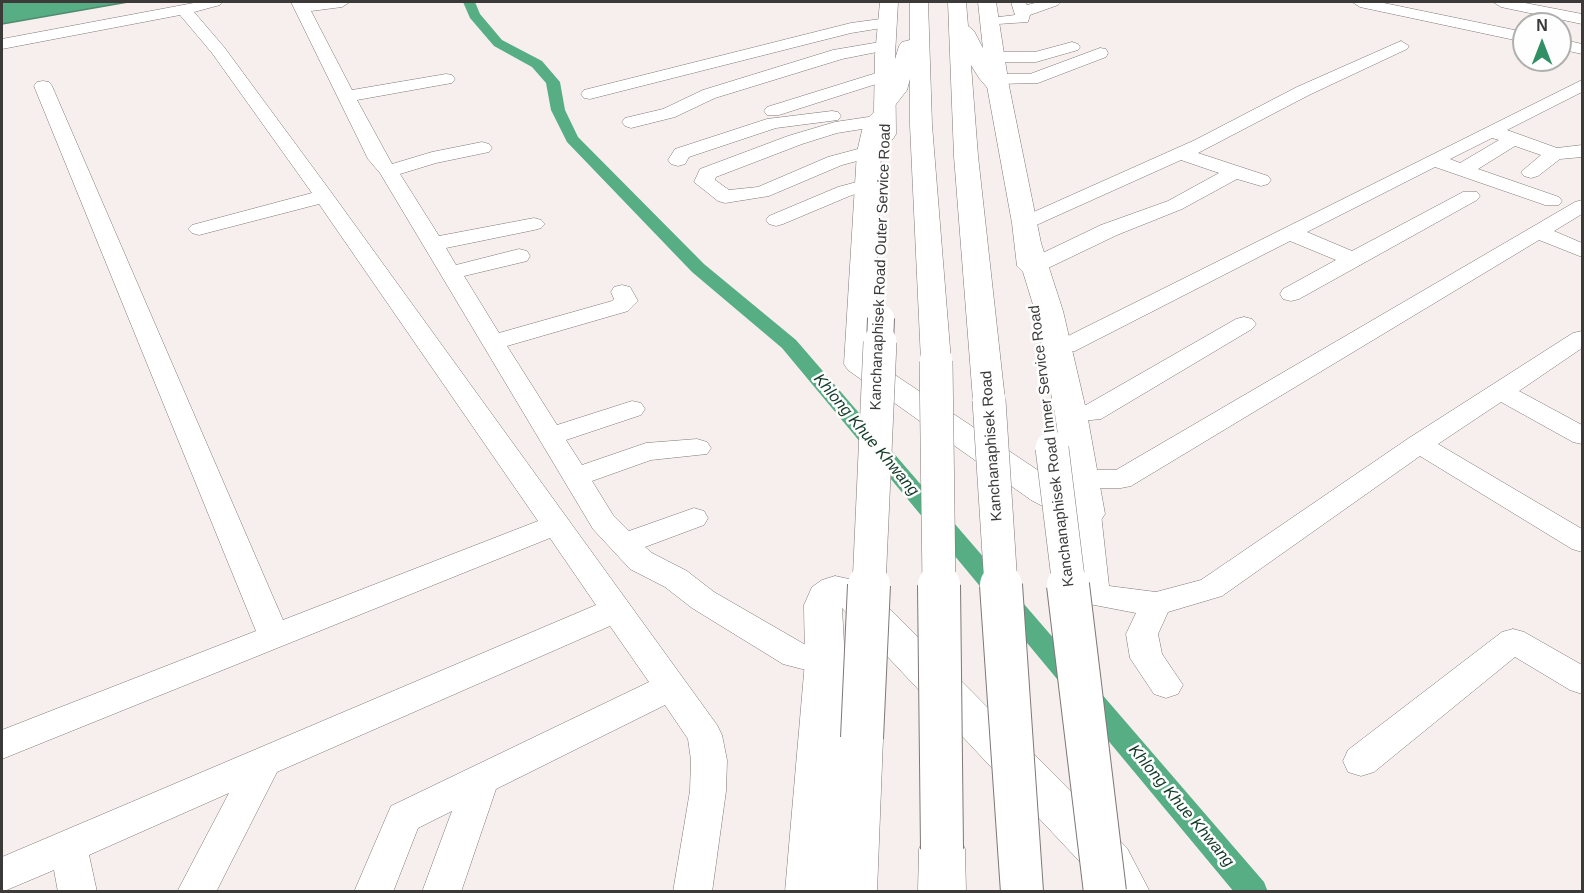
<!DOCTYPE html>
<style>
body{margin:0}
#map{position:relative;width:1584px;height:893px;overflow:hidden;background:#f6efed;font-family:Helvetica,sans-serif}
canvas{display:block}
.frame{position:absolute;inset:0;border:3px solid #3c3a39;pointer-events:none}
.north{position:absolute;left:1512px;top:12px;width:60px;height:60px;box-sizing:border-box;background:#fefefe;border:2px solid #b0b0af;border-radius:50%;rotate:0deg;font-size:16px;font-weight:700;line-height:24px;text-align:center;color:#3c3a39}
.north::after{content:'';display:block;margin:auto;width:21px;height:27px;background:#318f66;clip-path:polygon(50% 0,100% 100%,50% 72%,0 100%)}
</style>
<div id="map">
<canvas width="1584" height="893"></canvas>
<div class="frame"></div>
<div class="north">N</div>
</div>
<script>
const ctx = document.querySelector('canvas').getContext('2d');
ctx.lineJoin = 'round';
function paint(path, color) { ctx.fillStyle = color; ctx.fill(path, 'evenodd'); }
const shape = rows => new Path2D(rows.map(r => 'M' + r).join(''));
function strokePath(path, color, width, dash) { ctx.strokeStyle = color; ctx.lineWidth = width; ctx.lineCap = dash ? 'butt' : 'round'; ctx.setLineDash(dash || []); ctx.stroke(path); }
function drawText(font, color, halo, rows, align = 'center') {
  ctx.font = font + ' Helvetica,sans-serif'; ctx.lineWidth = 5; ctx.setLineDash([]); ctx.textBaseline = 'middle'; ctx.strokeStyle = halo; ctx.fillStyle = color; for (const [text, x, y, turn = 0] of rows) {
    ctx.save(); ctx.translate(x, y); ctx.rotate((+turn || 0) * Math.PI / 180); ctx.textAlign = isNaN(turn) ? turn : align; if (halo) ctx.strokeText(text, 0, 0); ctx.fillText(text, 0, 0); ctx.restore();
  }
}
const water = shape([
 [2,2,128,2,2,24,2,2]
]);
paint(water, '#57ae85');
strokePath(water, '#4f8b6e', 1.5);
paint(shape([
 [463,2,475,2,480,14,502,40,542,61,560,82,565,110,578,137,704,264,796,340,1264,882,1268,892,1234,892,782,348,692,272,567,142,551,110,546,83,532,67,494,46,470,18,463,2]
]), '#57ae85');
const minor = shape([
 [199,2,222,2,220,5,194,12,224,47,331,192,717,725,722,735,727,760,726,791,712,892,673,892,690,791,691,760,688,739,665,705,496,789,461,892,422,892,452,811,418,828,393,892,354,892,391,806,649,682,610,626,277,772,216,892,177,892,229,793,89,855,97,892,58,892,54,870,2,892,2,857,596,605,550,538,2,759,2,730,256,631,34,86,37,82,43,81,49,82,52,86,283,620,538,521,319,204,199,235,192,233,188,229,192,225,312,193,212,53,180,15,2,49,2,39,199,2],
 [291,2,350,2,342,7,311,11,352,90,446,74,452,75,455,79,452,83,446,84,357,100,392,164,432,152,482,142,489,144,492,148,489,152,436,163,400,174,439,236,534,218,541,220,545,224,541,228,534,230,446,248,456,265,519,249,527,251,530,256,527,261,464,276,499,333,612,301,614,299,611,292,614,287,622,285,630,287,638,301,628,311,507,346,557,425,632,401,641,403,645,409,641,415,566,440,582,465,646,443,697,439,707,442,711,448,707,454,651,460,592,481,613,515,629,531,694,508,704,511,708,518,704,525,645,547,652,553,687,571,714,592,804,644,837,653,841,662,837,671,825,675,783,664,692,608,665,587,630,569,593,529,380,173,368,159,291,2],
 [1011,2,1025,2,1027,5,1039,2,1061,2,1058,5,1030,15,1028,22,983,25,981,22,983,19,1015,15,1011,2],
 [1352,2,1379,2,1524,32,1524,42,1360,7,1352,2],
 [1493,2,1520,2,1582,14,1582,24,1501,7,1493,2],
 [888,18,896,23,894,26,851,33,590,99,584,98,581,94,584,90,851,23,888,18],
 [1560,39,1582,44,1582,54,1560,49,1560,39],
 [886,41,894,46,892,49,842,59,715,98,675,117,631,128,625,126,622,122,625,118,663,109,703,90,833,50,886,41],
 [1401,41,1409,46,1407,49,1309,95,1198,153,1268,176,1271,180,1268,184,1261,186,1237,179,1182,209,1117,235,1044,270,1036,272,1028,270,1025,265,1028,260,1101,225,1168,201,1219,173,1181,160,1032,227,1025,229,1018,227,1014,223,1018,219,1195,140,1297,87,1401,41],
 [1072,42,1078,44,1080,47,1078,50,1036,62,994,62,986,57,994,52,1035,52,1072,42],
 [1100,48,1106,49,1108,53,1106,57,1038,83,997,84,991,83,988,79,991,75,997,74,1030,74,1100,48],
 [886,70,892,71,895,75,892,79,779,115,767,115,764,111,767,107,886,70],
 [1582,80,1582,92,1507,130,1557,148,1582,145,1582,157,1560,159,1538,176,1531,178,1524,176,1521,172,1541,155,1515,146,1478,169,1559,197,1562,201,1559,205,1545,205,1435,167,1307,232,1352,251,1463,192,1477,192,1480,196,1477,200,1299,299,1291,301,1283,299,1280,294,1283,289,1336,260,1290,241,1075,351,1056,353,1047,351,1044,346,1047,341,1062,339,1582,80],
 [1492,138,1499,140,1460,163,1450,159,1492,138],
 [832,111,838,112,841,116,838,120,776,128,689,157,685,164,678,166,671,164,668,160,675,149,767,119,832,111],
 [875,116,881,118,884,122,881,126,837,133,802,144,716,177,715,180,729,190,758,187,828,157,869,146,876,148,879,152,876,156,842,165,769,196,725,203,718,201,694,182,700,169,788,136,835,122,875,116],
 [868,179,875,181,878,185,875,189,852,195,783,224,776,226,769,224,766,220,769,216,838,187,868,179],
 [1582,200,1582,214,1554,231,1582,243,1582,257,1539,240,1131,486,1121,488,1082,488,1072,486,1068,479,1072,472,1082,470,1116,470,1575,202,1582,200],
 [1244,317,1252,319,1256,324,1252,329,1101,419,1071,422,1062,420,1058,414,1062,408,1086,405,1236,319,1244,317],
 [1582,331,1582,348,1519,391,1582,425,1582,444,1573,442,1501,402,1438,444,1582,529,1582,552,1572,549,1420,456,1222,596,1168,612,1158,634,1162,654,1183,685,1178,694,1166,698,1154,694,1130,658,1126,634,1136,613,1084,603,1080,595,1073,514,1077,507,1087,504,1097,507,1101,514,1109,586,1156,592,1201,580,1409,438,1573,333,1582,331],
 [1513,629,1524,632,1582,665,1582,694,1570,690,1515,657,1374,772,1361,776,1348,772,1343,761,1348,750,1502,632,1513,629]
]);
const major = shape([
 [880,2,898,2,895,55,896,134,893,139,883,140,881,152,874,361,1066,489,1055,414,1035,311,1023,272,1017,266,1012,223,987,86,978,2,996,2,1009,86,1041,243,1063,311,1087,414,1105,514,1099,523,1087,526,1075,523,1031,500,848,370,844,364,857,152,864,122,874,112,875,55,880,2],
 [835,576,858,581,868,587,1127,848,1150,892,1101,892,1095,878,842,608,845,662,841,738,847,726,862,720,877,726,883,738,877,892,785,892,805,662,804,605,812,587,822,580,835,576]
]);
const highway = shape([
 [910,2,928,2,932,125,951,361,947,367,936,370,925,367,921,361,910,125,910,79,907,90,893,108,885,110,877,108,874,103,886,89,899,46,902,42,910,40,910,2],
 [948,2,966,2,968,26,974,31,995,71,1009,86,1006,91,998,92,990,91,979,78,971,65,978,156,1005,400,1000,407,989,410,978,407,973,400,954,156,948,2],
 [942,828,958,834,965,849,966,892,918,892,919,849,926,834,942,828]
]);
strokePath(minor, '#7e7877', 1);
strokePath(major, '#7e7877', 1);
strokePath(highway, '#7e7877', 1);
paint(minor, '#fff');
paint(major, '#fff');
paint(highway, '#fff');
const majorBridgeFar2 = shape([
 [880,344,881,318]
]);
const majorBridgeFar1 = shape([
 [1052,448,1069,586],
 [869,586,880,342]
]);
const majorBridge = shape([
 [1068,585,1105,892],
 [862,738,869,585]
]);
const highwayBridgeFar1 = shape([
 [936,361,939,586],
 [989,400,1001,586]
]);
const highwayBridge = shape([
 [939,585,942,849],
 [1001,585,1022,892]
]);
strokePath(majorBridgeFar2, '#7e7877', 28, []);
strokePath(majorBridgeFar1, '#7e7877', 34, []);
strokePath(majorBridge, '#7e7877', 44, []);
strokePath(highwayBridgeFar1, '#7e7877', 34, []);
strokePath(highwayBridge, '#7e7877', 44, []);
strokePath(majorBridgeFar2, '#fff', 26);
strokePath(majorBridgeFar1, '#fff', 33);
strokePath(majorBridge, '#fff', 42);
strokePath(highwayBridgeFar1, '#fff', 33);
strokePath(highwayBridge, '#fff', 42);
drawText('15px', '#3c3a39', '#fefefe', [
 ["Kanchanaphisek Road Outer Service Road",881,267,-88],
 ["Kanchanaphisek Road",992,446,-94],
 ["Kanchanaphisek Road Inner Service Road",1052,446,-97]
]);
drawText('italic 16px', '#113827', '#fefefe', [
 ["Khlong Khue Khwang",866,435,50],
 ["Khlong Khue Khwang",1181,806,50]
]);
</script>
